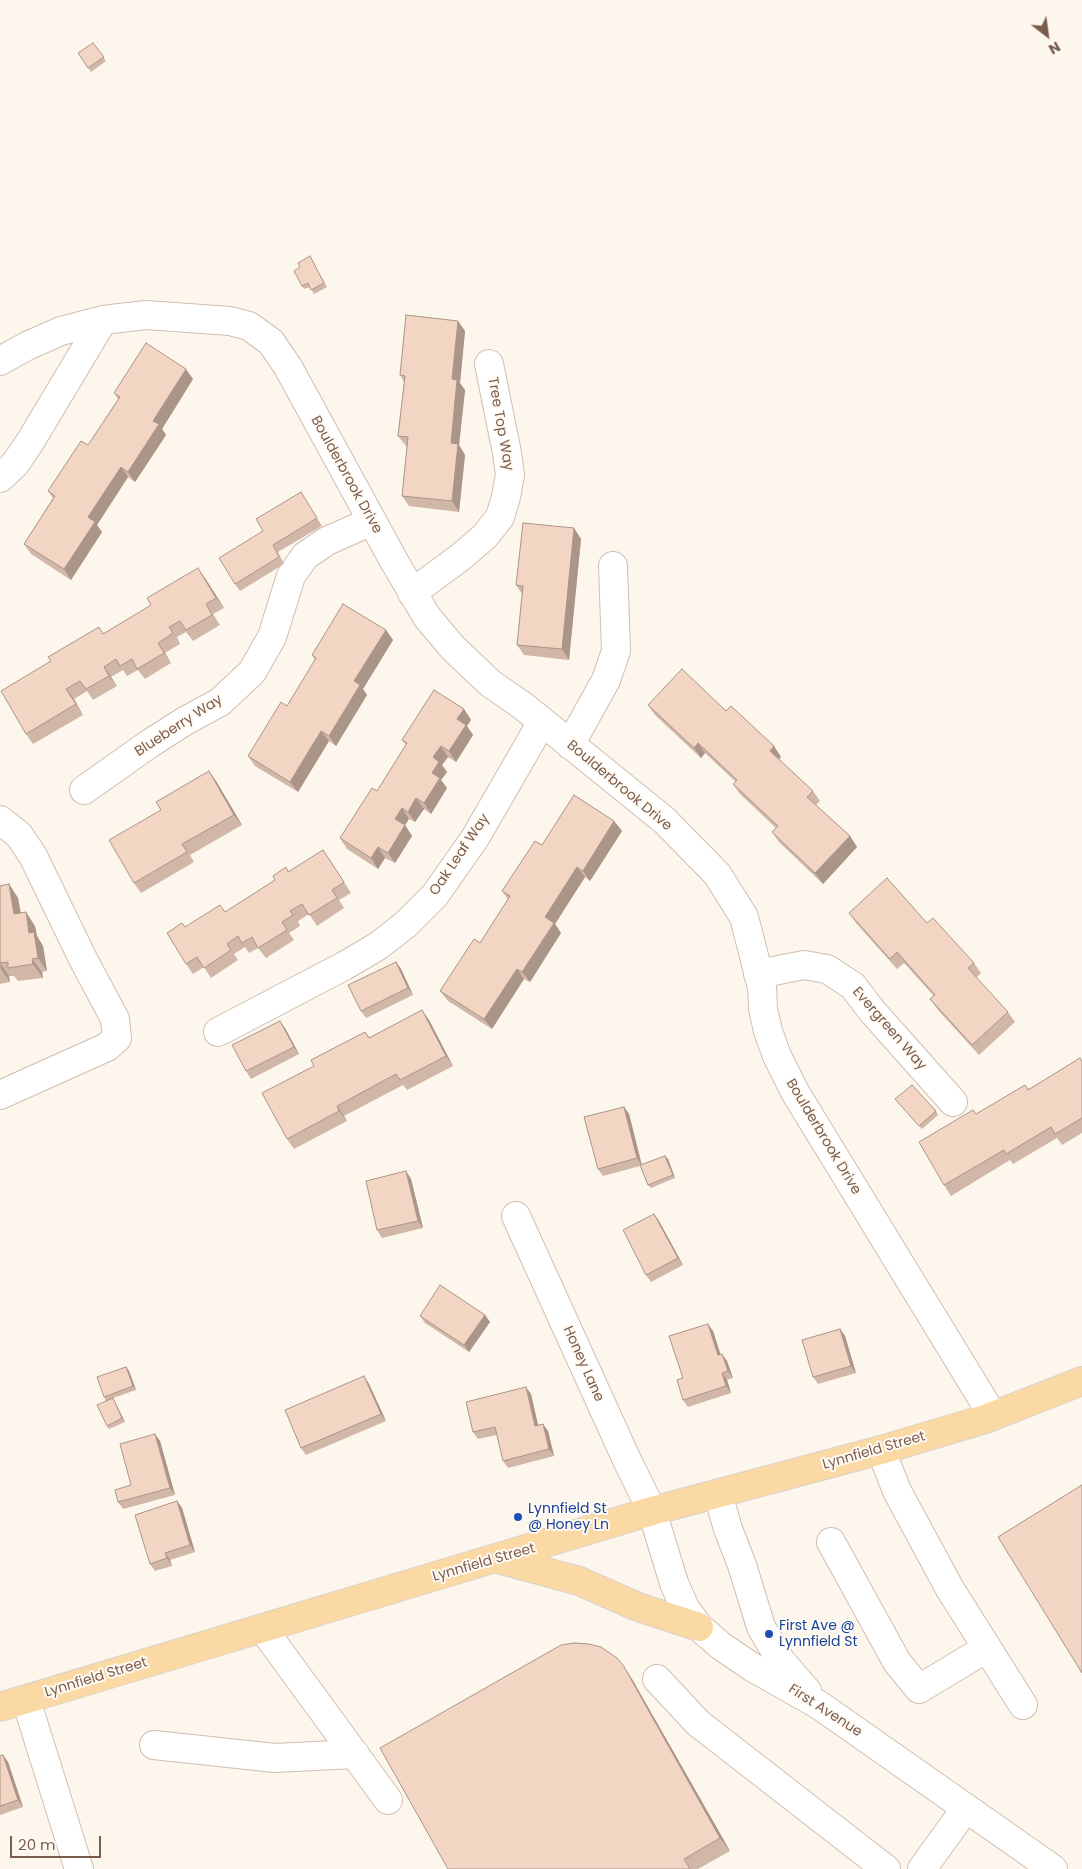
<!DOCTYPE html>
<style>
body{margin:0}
#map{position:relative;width:1082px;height:1869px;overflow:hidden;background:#fdf6ec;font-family:Poppins,sans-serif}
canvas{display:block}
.north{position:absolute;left:1022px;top:10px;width:50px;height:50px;-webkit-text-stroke:4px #fffaf3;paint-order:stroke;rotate:150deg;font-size:14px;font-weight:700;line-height:20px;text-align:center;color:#7a5c4d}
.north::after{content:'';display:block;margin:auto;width:18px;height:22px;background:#7a5c4d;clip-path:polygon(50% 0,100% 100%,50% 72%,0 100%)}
.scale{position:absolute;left:10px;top:1836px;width:91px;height:22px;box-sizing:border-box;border:2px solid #7a5c4d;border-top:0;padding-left:6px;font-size:15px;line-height:18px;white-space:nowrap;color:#7a5c4d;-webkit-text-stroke:4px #fffaf3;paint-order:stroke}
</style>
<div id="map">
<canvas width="1082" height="1869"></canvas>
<div class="north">N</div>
<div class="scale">20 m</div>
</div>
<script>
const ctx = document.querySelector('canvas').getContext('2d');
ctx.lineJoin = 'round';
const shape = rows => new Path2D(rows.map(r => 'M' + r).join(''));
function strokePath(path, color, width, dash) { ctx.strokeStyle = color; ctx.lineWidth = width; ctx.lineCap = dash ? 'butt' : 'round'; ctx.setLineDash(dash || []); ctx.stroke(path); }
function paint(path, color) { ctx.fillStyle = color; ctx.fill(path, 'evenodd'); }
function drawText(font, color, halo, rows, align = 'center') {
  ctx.font = font + ' Poppins,sans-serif'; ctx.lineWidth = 4; ctx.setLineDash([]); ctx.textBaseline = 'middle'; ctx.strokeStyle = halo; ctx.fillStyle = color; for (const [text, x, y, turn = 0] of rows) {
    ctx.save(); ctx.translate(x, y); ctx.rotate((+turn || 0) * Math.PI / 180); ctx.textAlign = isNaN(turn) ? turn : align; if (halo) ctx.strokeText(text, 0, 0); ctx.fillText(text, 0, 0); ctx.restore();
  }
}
const minor = shape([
 [0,361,27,346,61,331,103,320,146,315,230,321,249,326,271,342,288,367,394,561,427,617,453,648,490,683,523,706,664,820,717,874,744,917,762,987,763,1009,768,1031,777,1056,795,1092,993,1416],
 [0,478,15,464,30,442,103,320],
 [412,593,462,556,485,536,500,517,506,497,510,475,507,453,489,364],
 [570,745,606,680,616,651,613,566],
 [84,790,149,744,185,721,220,702,252,672,272,637,291,576,305,556,327,541,372,521],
 [0,820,19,835,33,856,83,959,115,1019,117,1038,107,1047,0,1095],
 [758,974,804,965,827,969,853,986,872,1011,953,1102],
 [218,1032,344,966,378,946,405,925,435,895,475,838,542,722],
 [516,1216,626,1458,652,1511,674,1583,685,1608,699,1627,721,1646,752,1667,819,1705,1053,1869],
 [881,1450,897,1491,950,1589,1023,1705],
 [718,1494,728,1529,742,1565,761,1627,781,1661,807,1691],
 [831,1542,897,1662,919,1689,987,1648],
 [263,1629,388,1800],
 [657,1679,698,1723,886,1869],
 [26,1700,79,1869],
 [154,1745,275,1758,355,1754],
 [922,1869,966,1808]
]);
const major = shape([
 [498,1559,579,1581,638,1607,699,1627],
 [0,1707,652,1511,881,1450,985,1419,1082,1381]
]);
strokePath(minor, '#d1beb0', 30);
strokePath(major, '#dad1cd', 30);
strokePath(minor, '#fff', 28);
strokePath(major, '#fbd9a5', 28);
paint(shape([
 [93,43,106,61,91,72,78,53],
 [312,260,327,287,314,294,310,287,304,289,302,286],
 [458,321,465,331,460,383,465,390,459,445,465,455,459,512,409,506,402,496,407,447,406,446,398,436,404,382,400,375],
 [193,379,162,429,166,435,135,482,128,477,97,525,102,532,71,580,31,554,24,544,53,498,48,491,88,445,118,399,114,393],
 [301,492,322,526,278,552,284,564,240,591,235,584,263,531],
 [574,528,581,539,569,660,524,655,517,645,522,594,516,585],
 [205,578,224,608,213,614,220,625,193,641,186,632,177,637,180,644,165,653,171,663,145,679,138,670,127,676,123,670,111,677,117,686,93,700,87,691,74,699,83,715,33,744,26,734,103,634],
 [386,630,393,640,363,689,367,695,336,746,329,741,298,792,255,766,248,756,287,706,315,660,312,655],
 [648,705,726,711,781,757,779,759,813,791,820,801,816,805,850,836,857,847,823,884,779,842,772,832,776,828,740,794,733,784,736,782,705,753,701,758,655,715],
 [464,709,471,720,467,726,473,735,456,762,448,757,442,765,447,772,441,780,447,788,431,814,424,809,415,822,409,819,405,825,412,836,395,863,385,858,378,869,347,849,340,838,377,791,406,745,402,740],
 [216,781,242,825,190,855,194,862,141,893,134,883],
 [614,821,622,831,590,881,585,877,555,924,561,933,530,982,524,979,492,1029,448,1001,440,991,480,943,508,899,502,891],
 [330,860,351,893,339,900,344,908,317,926,309,914,298,921,300,926,289,933,294,940,266,958,258,948,249,953,245,947,234,954,238,960,211,978,204,967,193,974,186,964,185,927,225,912,289,871],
 [9,884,18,898,21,913,35,926,37,936,43,946,47,971,42,972,43,978,18,981,14,976,9,976,10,982,0,984,0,886],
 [849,913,927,923,974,963,981,973,976,978,1008,1012,1015,1022,979,1055,938,1010,930,999,934,996,904,963,897,969,856,923],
 [396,962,401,969,413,995,366,1018,361,1011],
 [429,1020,453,1066,407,1090,403,1085,344,1116,347,1121,294,1149,287,1139,314,1066,365,1032,369,1037],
 [285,1028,299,1054,251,1079,246,1071],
 [1082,1061,1082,1133,1062,1145,1057,1138,1013,1164,1010,1160,951,1196,944,1185,973,1110,976,1114,1025,1085,1028,1089],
 [895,1099,936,1111,938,1115,922,1129],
 [624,1107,629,1114,642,1165,665,1156,668,1159,675,1178,651,1188,648,1185,640,1166,603,1176,598,1169],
 [406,1171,411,1179,423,1228,382,1238,377,1230],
 [654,1214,659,1221,683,1265,651,1282,646,1275],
 [485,1315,490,1322,469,1352,425,1323,420,1316],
 [840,1329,845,1336,856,1373,818,1384,813,1377],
 [713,1331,720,1354,727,1361,733,1378,727,1380,731,1393,688,1407,683,1400,683,1378],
 [126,1367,129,1371,136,1390,113,1398,125,1422,109,1429,107,1426,112,1399,106,1401,104,1397],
 [364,1376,369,1384,386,1421,306,1455,301,1448],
 [531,1394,538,1426,543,1424,548,1431,554,1456,508,1468,503,1461,497,1435,478,1439,473,1432],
 [155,1434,160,1441,175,1495,123,1509,118,1502,131,1485],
 [177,1501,182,1508,195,1552,170,1560,172,1566,155,1571,150,1564],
 [632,1679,730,1851,698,1869,448,1869],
 [3,1755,8,1762,23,1807,0,1815,0,1756]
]), '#d1b7a8');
paint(shape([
 [458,321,465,331,460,383,465,390,459,445,465,455,459,512,452,501,451,443,452,379],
 [186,369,193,379,162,429,166,435,135,482,128,472,153,421],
 [121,467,128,477,97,525,102,532,71,580,64,569,88,517],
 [574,528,581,539,569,660,562,649],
 [198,568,205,578,224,608,216,598],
 [386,630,393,640,363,689,367,695,336,746,329,736,354,681],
 [158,643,165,653,171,663,164,653],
 [104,667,111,677,117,686,109,676],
 [66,689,74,699,83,715,76,704],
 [464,709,471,720,467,726,473,735,456,762,449,751,457,719],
 [321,731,329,741,298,792,290,782],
 [698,743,705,753,701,758,694,748],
 [441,746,448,757,442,765,447,772,441,780,447,788,431,814,424,803,433,757],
 [774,746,781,757,777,761,770,751],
 [209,771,216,781,242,825,234,815],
 [416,798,424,809,415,822,408,812],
 [402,808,409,819,402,829,395,819],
 [614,821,622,831,590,881,583,871],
 [405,825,412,836,395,863,388,853],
 [850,836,857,847,823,884,815,873],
 [378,847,385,858,378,869,371,858],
 [577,867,585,877,555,924,561,933,530,982,522,972,545,917],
 [9,884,18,898,23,927,14,914],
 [26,912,35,926,37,936,43,946,47,971,38,958,29,933],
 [32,959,42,972,43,978,33,964],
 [396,962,401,969,413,995,408,988],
 [0,963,9,976,10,982,1,969],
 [517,969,524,979,492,1029,484,1019],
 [422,1010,429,1020,453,1066,446,1056],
 [280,1021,285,1028,299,1054,294,1047],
 [337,1106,344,1116,347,1121,339,1111],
 [624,1107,629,1114,642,1166,637,1158],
 [665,1156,668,1159,675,1178,673,1175],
 [406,1171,411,1179,423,1228,418,1221],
 [654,1214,659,1221,683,1265,678,1258],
 [485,1315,490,1322,469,1352,464,1345],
 [708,1324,713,1331,723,1362,718,1355],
 [840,1329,845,1336,856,1373,851,1366],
 [722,1354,727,1361,733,1378,728,1371],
 [126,1367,129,1371,136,1390,133,1386],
 [722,1373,727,1380,731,1393,726,1386],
 [364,1376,369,1384,386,1421,381,1414],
 [526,1387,531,1394,540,1433,535,1426],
 [113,1398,125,1422,122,1418],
 [543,1424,548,1431,554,1456,549,1449],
 [155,1434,160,1441,175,1495,170,1488],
 [177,1501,182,1508,195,1552,190,1545],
 [165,1553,170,1560,172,1566,167,1558],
 [623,1665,632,1679,730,1851,720,1838],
 [3,1755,8,1762,23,1807,18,1800]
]), '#aa9588');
const building = shape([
 [93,43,104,57,88,68,78,53,93,43],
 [310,256,324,283,311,290,308,283,302,286,294,271,300,267,298,263,310,256],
 [406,315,458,321,452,379,457,380,451,443,458,444,452,501,402,496,408,437,398,436,405,376,400,375,406,315],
 [146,343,186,369,153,421,159,424,128,472,121,467,88,517,95,522,64,569,24,544,55,496,48,491,81,441,88,445,120,397,114,393,146,343],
 [301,492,317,518,273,545,279,557,235,584,219,558,263,531,256,519,301,492],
 [523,523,574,528,562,649,517,645,523,586,516,585,523,523],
 [198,568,216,598,206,604,212,615,186,630,180,621,169,627,173,633,158,643,164,653,137,669,132,659,120,666,116,659,104,667,109,676,86,689,80,681,66,689,76,704,26,734,1,691,51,661,48,657,99,627,103,634,151,605,147,598,198,568],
 [343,604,386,630,354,681,360,685,329,736,321,731,290,782,248,756,281,702,287,706,316,658,312,655,343,604],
 [682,669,726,711,731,706,774,746,770,751,813,791,807,797,850,836,815,873,772,832,778,826,733,784,737,780,698,743,694,748,648,705,682,669],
 [434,690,464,709,457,719,466,725,449,751,441,746,433,757,439,762,432,773,440,778,424,803,416,798,408,812,402,808,395,819,405,825,388,853,378,847,371,858,340,838,372,788,377,791,407,743,402,740,434,690],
 [209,771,234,815,182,844,187,852,134,883,109,840,161,810,156,802,209,771],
 [574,795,614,821,583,871,577,867,545,917,554,923,522,972,517,969,484,1019,440,991,474,939,480,943,510,896,502,891,535,841,542,845,574,795],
 [323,850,344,882,332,890,337,898,309,915,302,904,290,911,293,915,282,922,287,930,258,948,252,937,242,943,238,936,227,944,231,950,204,968,197,957,186,964,167,933,182,923,185,927,220,905,225,912,275,880,273,876,286,867,288,872,323,850],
 [887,878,927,923,933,918,974,963,968,968,1008,1012,972,1045,930,999,935,995,897,952,890,959,849,913,887,878],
 [9,884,14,914,26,912,29,933,34,932,38,958,32,959,33,964,8,968,8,962,0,963,0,886,9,884],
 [396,962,408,988,361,1011,348,985,396,962],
 [422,1010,446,1056,400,1080,396,1074,337,1106,339,1111,287,1139,262,1093,314,1066,311,1060,365,1032,369,1038,422,1010],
 [280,1021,294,1047,246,1071,232,1045,280,1021],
 [1080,1058,1082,1062,1082,1118,1055,1134,1051,1127,1006,1154,1004,1150,944,1185,919,1142,973,1110,976,1114,1025,1085,1028,1090,1080,1058],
 [912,1085,936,1111,919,1126,895,1099,912,1085],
 [624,1107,637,1158,598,1169,584,1117,624,1107],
 [665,1156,673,1175,648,1185,640,1165,665,1156],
 [406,1171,418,1221,377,1230,366,1181,406,1171],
 [654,1214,678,1258,646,1275,623,1230,654,1214],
 [440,1285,485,1315,464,1345,420,1316,440,1285],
 [708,1324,718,1355,722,1354,728,1371,722,1373,726,1386,683,1400,677,1380,683,1378,669,1336,708,1324],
 [840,1329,851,1366,813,1377,802,1340,840,1329],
 [126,1367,133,1386,104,1397,97,1377,126,1367],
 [364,1376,381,1414,301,1448,285,1410,364,1376],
 [526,1387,535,1426,543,1424,549,1449,503,1461,495,1427,473,1432,466,1402,526,1387],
 [113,1398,122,1418,107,1426,97,1405,113,1398],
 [155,1434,170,1488,118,1502,115,1490,131,1485,120,1444,155,1434],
 [1082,1485,1082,1673,998,1537,1082,1485],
 [177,1501,190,1545,165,1553,167,1558,150,1564,135,1515,177,1501],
 [574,1643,589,1644,601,1647,617,1658,623,1665,720,1838,684,1859,690,1869,448,1869,380,1748,561,1645,574,1643],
 [3,1755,18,1800,0,1806,0,1756,3,1755]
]);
paint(building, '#f3d5c3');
strokePath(building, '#aa9588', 1);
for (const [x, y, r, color] of [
 [518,1517,5,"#1a4fb4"],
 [769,1634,5,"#1a4fb4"]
]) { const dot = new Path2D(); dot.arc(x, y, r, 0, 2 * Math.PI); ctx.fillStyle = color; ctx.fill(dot); strokePath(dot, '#fffaf3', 2); }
drawText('14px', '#7a5c4d', '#fffaf3', [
 ["Tree Top Way",500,424,80],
 ["Boulderbrook Drive",346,475,61],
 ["Blueberry Way",179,726,-33],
 ["Boulderbrook Drive",619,786,40],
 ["Oak Leaf Way",460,855,-56],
 ["Evergreen Way",889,1029,49],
 ["Boulderbrook Drive",823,1137,59],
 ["Honey Lane",583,1364,66],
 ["Lynnfield Street",874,1451,-16],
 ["Lynnfield Street",484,1563,-16],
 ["Lynnfield Street",96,1678,-17],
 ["First Avenue",825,1711,33]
]);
drawText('14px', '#164399', '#fffaf3', [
 ["Lynnfield St",528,1509],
 ["@ Honey Ln",528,1525],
 ["First Ave @",779,1626],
 ["Lynnfield St",779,1642]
], 'left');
</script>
